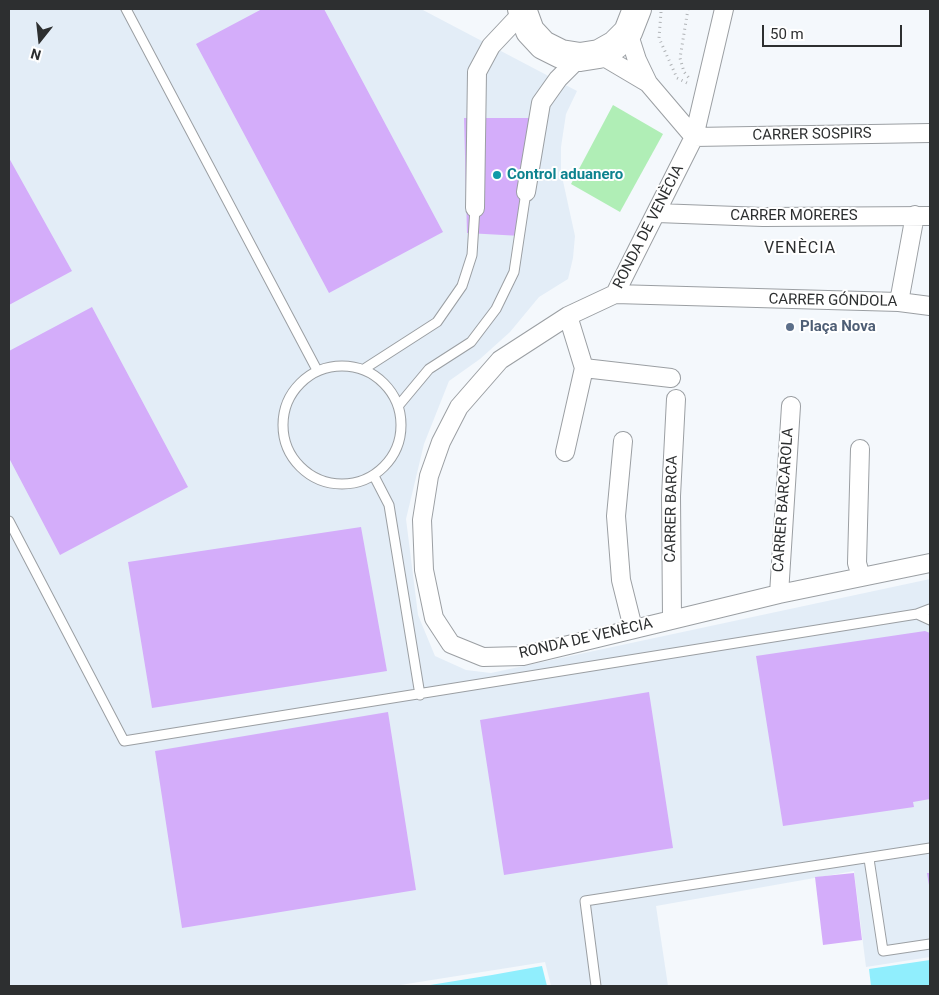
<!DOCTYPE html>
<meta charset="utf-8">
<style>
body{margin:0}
#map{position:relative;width:939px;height:995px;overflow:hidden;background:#f4f8fc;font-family:Roboto,sans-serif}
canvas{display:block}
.frame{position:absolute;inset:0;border:10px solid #2d2f30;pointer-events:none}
.north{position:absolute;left:15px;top:15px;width:50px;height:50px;-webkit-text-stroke:4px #fff;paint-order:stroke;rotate:196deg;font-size:14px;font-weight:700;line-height:20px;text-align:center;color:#2d2f30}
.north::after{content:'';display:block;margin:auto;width:18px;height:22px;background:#2d2f30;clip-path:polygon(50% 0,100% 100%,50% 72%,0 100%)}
.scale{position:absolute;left:762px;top:25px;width:140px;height:22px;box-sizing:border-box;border:2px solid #2d2f30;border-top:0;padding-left:6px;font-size:15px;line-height:18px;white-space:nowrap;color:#2d2f30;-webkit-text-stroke:4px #fff;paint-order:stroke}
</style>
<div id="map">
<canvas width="939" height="995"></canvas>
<div class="frame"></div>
<div class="north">N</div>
<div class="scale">50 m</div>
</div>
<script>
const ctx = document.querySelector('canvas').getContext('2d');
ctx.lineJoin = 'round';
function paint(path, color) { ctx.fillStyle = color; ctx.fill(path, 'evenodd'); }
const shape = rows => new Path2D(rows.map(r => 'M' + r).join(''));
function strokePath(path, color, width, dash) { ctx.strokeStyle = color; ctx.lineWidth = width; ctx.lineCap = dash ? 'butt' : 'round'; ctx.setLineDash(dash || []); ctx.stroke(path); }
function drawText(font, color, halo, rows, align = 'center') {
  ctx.font = font + ' Roboto,sans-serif'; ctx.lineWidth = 4; ctx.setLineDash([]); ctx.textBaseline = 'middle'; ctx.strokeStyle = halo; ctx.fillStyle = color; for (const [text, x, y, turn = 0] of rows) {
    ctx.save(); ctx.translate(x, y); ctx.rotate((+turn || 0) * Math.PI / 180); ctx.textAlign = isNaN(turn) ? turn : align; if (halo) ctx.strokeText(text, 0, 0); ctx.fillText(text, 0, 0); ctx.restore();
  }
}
paint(shape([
 [9,9,421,9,577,91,566,114,561,147,561,172,575,236,573,258,568,279,539,297,510,332,480,359,449,381,424,444,406,519,418,615,435,656,466,670,491,673,930,579,930,957,866,967,854,871,656,906,668,986,551,986,545,962,394,986,9,986]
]), '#e3edf7');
paint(shape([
 [613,105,663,134,620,212,571,184]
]), '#b0eeb6');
paint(shape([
 [930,960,930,986,871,986,869,969],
 [542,966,547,986,424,986,492,975]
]), '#90eefd');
paint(shape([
 [262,9,324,9,443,232,329,293,196,44],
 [464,118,534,118,521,236,467,233],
 [9,158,72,271,9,305],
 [92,307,188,487,60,555,9,458,9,351],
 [361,527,387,671,152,708,128,562],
 [925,631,930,633,930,799,913,802,914,807,783,826,756,656],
 [649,692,673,848,504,875,480,720],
 [388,712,416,890,182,928,155,751],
 [854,873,862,940,823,945,815,877],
 [927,873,930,873,930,885,929,885]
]), '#d4adfa');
const lane = shape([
 [126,9,317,370],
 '283 425a59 59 0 1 1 118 0a59 59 0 1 1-118 0Z',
 [364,369,437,322,462,286,472,255,475,208],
 [399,405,429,369,471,342,496,309,514,272,526,192],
 [374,476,389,505,420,695],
 [9,521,124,741,917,614,930,609],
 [917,614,930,620],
 [869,859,883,951,930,944],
 [596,986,585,901,930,848]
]);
const street = shape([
 [724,9,694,137,615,294,568,316,500,360,459,407,441,442,429,476,422,520,424,570,434,618,451,644,483,657,523,656,779,594,930,563],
 [628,32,637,60,648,83,694,137],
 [599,54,648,83],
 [694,137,930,133],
 [526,192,541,103,558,79,580,57],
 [475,208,477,72,491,46,522,13],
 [657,213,763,217,930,216],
 [615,294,899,302,930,306],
 [899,302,915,215],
 [584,368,671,378],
 [623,441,616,516,621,580,633,628],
 [860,449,857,563,861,577],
 [565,452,584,368,568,316],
 [779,594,791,406],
 [672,619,671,496,676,399]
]);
const highway = shape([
 [522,9,530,31,543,45,561,54,580,57,599,54,615,45,628,32,637,9]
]);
strokePath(lane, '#9b9fa3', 11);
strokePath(street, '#9b9fa3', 20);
strokePath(highway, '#9b9fa3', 30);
strokePath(shape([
 [688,9,680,58,684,72,690,79],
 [661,12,659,38,677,78,689,84]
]), '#b0b3b6', 3, [1, 4]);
strokePath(lane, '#fff', 9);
strokePath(street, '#fff', 18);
strokePath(highway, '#fff', 28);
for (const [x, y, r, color] of [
 [497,175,5,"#0f9aa8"],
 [790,327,5,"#5c6f8a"]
]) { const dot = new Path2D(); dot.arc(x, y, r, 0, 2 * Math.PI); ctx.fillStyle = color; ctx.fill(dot); strokePath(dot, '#fff', 2); }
drawText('15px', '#2d2f30', '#fff', [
 ["CARRER SOSPIRS",812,135,-1],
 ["CARRER MORERES",794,216],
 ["RONDA DE VENÈCIA",649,227,-63],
 ["CARRER GÓNDOLA",833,301,1],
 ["CARRER BARCAROLA",784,500,-86],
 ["CARRER BARCA",672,509,-89],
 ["RONDA DE VENÈCIA",586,639,-13]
]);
drawText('bold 15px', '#0d838f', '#fff', [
 ["Control aduanero",507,175]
], 'left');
drawText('bold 15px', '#4e5e75', '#fff', [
 ["Plaça Nova",800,327]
], 'left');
ctx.letterSpacing = '1px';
drawText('16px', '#2d2f30', '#fff', [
 ["VENÈCIA",800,249]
]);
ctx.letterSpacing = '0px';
</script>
